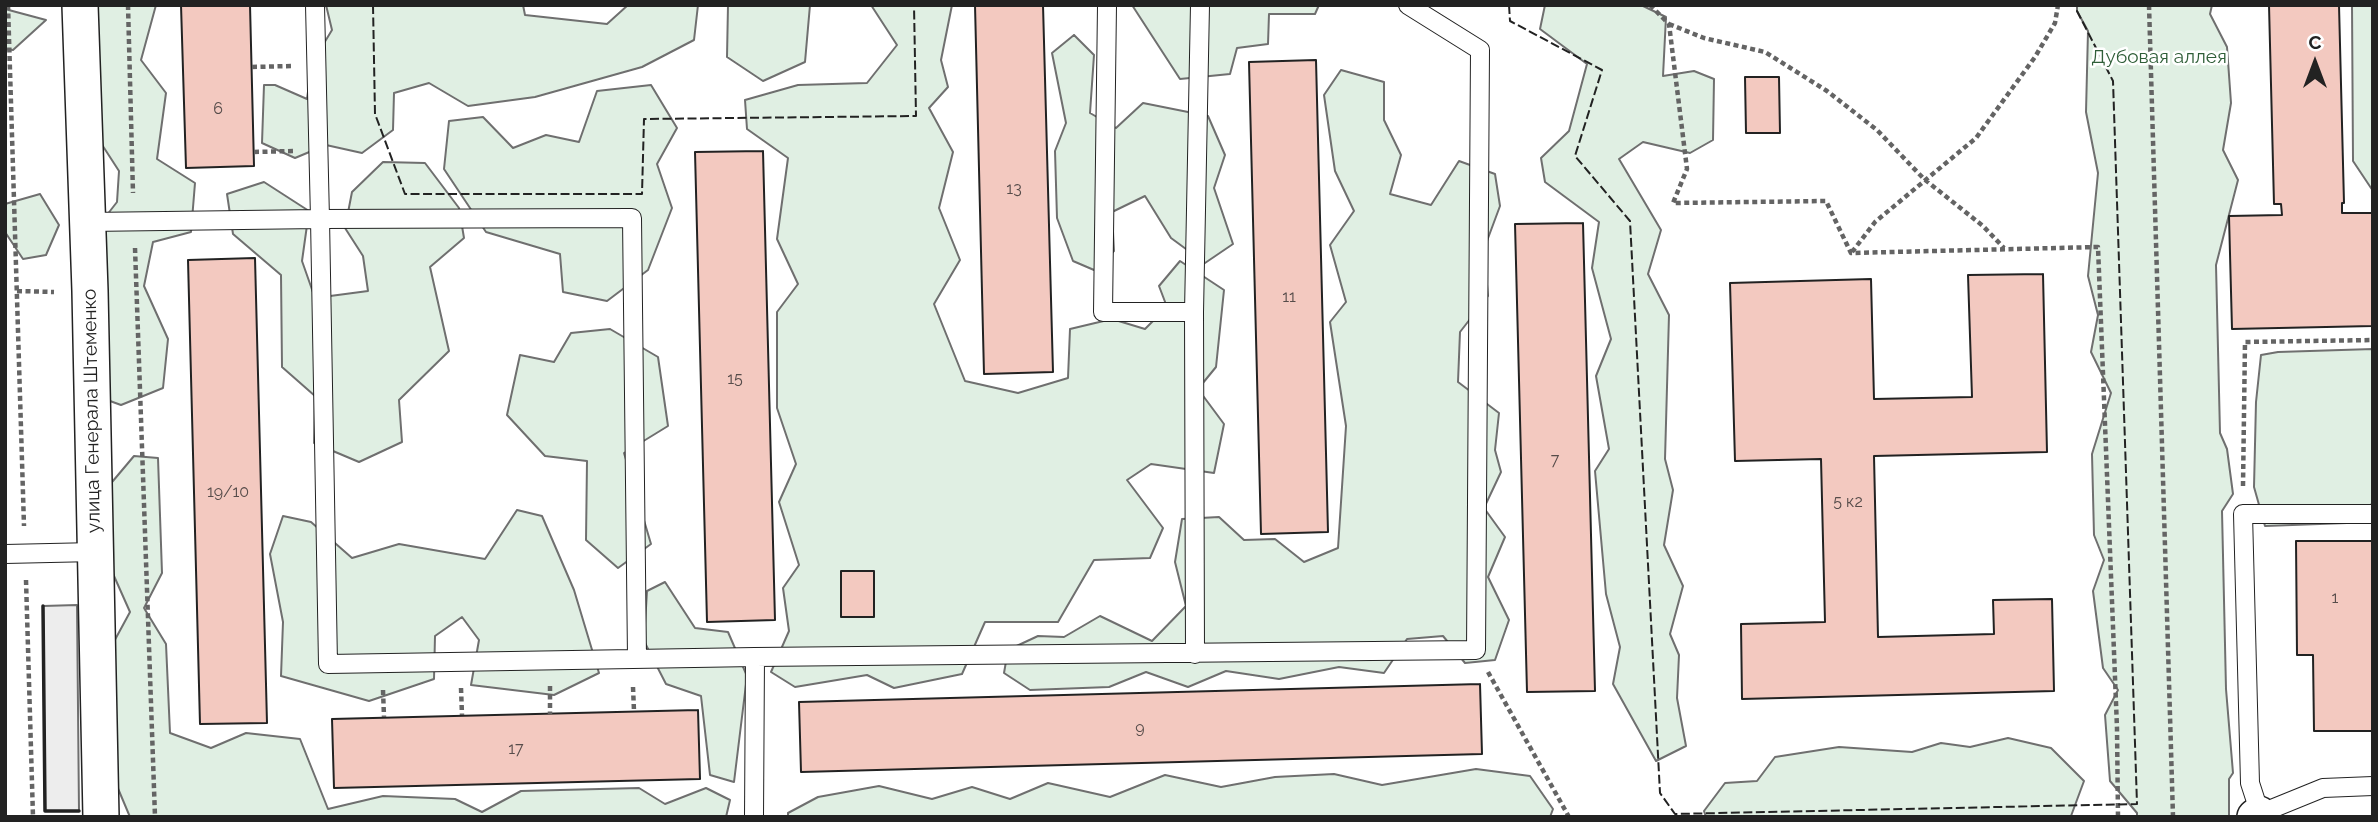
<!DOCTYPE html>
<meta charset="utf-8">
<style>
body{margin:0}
#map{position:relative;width:2378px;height:822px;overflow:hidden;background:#fff;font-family:Raleway,sans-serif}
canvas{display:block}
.frame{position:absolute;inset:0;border:7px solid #222;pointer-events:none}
.north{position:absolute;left:2280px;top:28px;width:70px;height:70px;-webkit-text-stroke:5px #fff;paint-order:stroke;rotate:0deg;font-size:19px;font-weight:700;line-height:28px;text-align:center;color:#222}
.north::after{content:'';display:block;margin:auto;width:24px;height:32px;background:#222;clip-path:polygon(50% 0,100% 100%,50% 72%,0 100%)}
</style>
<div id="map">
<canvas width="2378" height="822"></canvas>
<div class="frame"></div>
<div class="north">С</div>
</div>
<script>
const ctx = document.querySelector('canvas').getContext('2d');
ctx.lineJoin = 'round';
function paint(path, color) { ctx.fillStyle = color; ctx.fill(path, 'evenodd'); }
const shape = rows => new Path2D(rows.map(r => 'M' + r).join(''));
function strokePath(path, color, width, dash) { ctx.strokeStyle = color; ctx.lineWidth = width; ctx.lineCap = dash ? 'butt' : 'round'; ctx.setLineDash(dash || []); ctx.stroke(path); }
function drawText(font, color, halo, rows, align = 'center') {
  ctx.font = font + ' Raleway,sans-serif'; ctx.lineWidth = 5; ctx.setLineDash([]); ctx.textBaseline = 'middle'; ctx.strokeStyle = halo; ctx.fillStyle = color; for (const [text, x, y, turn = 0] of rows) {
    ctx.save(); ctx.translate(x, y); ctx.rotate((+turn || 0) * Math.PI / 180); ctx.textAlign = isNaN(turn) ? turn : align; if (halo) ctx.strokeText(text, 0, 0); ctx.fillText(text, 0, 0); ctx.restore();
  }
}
const green = shape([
 [73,5,156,5,141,60,166,93,157,159,195,183,191,232,153,242,144,286,168,339,163,388,121,405,88,393,82,247,117,202,119,171,75,103,73,5],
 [326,5,523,5,525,15,607,24,628,5,698,5,694,40,642,67,535,97,468,106,429,83,394,93,393,130,362,153,326,145,295,158,262,143,264,85,275,85,307,99,312,63,332,30,326,5],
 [728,5,810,5,805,62,763,81,727,57,728,5],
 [871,5,952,5,941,60,948,87,929,108,953,152,939,208,960,260,934,304,965,381,1018,393,1068,378,1070,329,1112,319,1145,329,1167,307,1159,286,1180,261,1224,290,1216,367,1198,389,1224,424,1214,473,1151,464,1127,480,1163,528,1150,558,1094,560,1058,622,985,622,962,674,894,688,867,675,795,687,771,672,789,631,783,588,799,565,779,502,796,464,777,408,777,312,798,284,777,239,788,158,747,129,745,100,798,85,867,83,897,45,871,5],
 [1132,5,1319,5,1315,14,1269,14,1268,44,1237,48,1230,74,1180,79,1132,5],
 [1545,5,1641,5,1666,17,1663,76,1694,71,1714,79,1713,140,1690,153,1643,142,1619,159,1661,230,1648,274,1669,315,1665,459,1673,490,1664,545,1683,586,1670,634,1679,655,1677,698,1686,746,1656,761,1613,684,1620,647,1606,594,1595,471,1609,449,1596,376,1611,339,1592,268,1599,222,1545,182,1541,158,1569,131,1587,64,1540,29,1545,5],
 [2077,5,2212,5,2210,14,2227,47,2231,103,2223,150,2238,180,2216,265,2220,433,2227,449,2233,494,2222,511,2226,689,2233,773,2229,779,2229,817,2137,817,2137,813,2110,781,2105,715,2118,690,2103,668,2093,591,2104,560,2094,535,2092,454,2111,393,2091,352,2098,315,2088,276,2098,173,2086,112,2088,31,2077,11,2077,5],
 [2352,5,2373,5,2373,191,2353,161,2352,5],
 [5,9,46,20,13,50,5,49,5,9],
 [1074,35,1094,55,1090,113,1116,128,1143,103,1208,116,1225,155,1214,188,1233,244,1205,263,1171,238,1145,196,1112,212,1114,251,1094,270,1073,261,1057,218,1055,151,1066,123,1052,53,1074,35],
 [1341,70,1384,82,1384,120,1401,155,1390,194,1431,205,1459,161,1495,174,1500,206,1484,249,1488,296,1460,332,1458,382,1499,413,1495,450,1501,472,1484,508,1505,537,1488,577,1509,620,1495,660,1465,663,1443,636,1407,639,1384,673,1339,667,1279,679,1226,671,1188,687,1146,672,1109,687,1030,690,1004,673,1008,650,1038,636,1064,637,1100,616,1152,641,1186,606,1175,562,1182,519,1219,517,1244,540,1275,539,1304,562,1338,548,1346,426,1330,322,1346,302,1330,245,1354,211,1335,171,1324,95,1341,70],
 [651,85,677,128,657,164,672,208,648,270,607,301,563,292,560,254,486,232,444,169,449,121,483,117,513,148,546,135,579,142,597,91,651,85],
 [383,162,425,163,459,208,464,238,430,267,449,351,399,400,402,442,359,462,314,443,315,396,282,367,281,275,233,234,227,194,264,182,309,211,302,261,315,298,368,291,363,256,345,228,352,192,383,162],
 [40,194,59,225,46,255,23,259,5,232,5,204,40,194],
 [610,329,658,357,668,426,624,453,651,544,618,568,586,540,587,461,545,456,507,415,520,355,554,362,571,333,610,329],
 [2373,349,2373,503,2347,523,2265,526,2254,487,2256,402,2261,355,2278,352,2373,349],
 [134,456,158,458,162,573,144,608,166,644,170,733,211,748,246,733,300,739,328,809,383,796,455,799,482,812,521,791,639,788,665,804,706,788,730,800,726,817,130,817,114,779,91,684,130,612,110,567,102,494,134,456],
 [517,510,542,516,574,590,599,673,554,695,471,685,479,640,462,617,435,636,434,679,369,701,281,676,283,622,270,554,283,516,311,522,352,558,399,544,485,559,517,510],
 [665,582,695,628,728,632,747,676,734,782,710,775,701,696,666,684,644,641,647,591,665,582],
 [2008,738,2051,748,2084,781,2071,816,1706,817,1704,811,1725,783,1757,781,1775,757,1839,747,1912,752,1941,743,1970,747,2008,738],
 [1476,769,1530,776,1553,809,1550,817,788,817,788,813,818,797,879,786,932,799,972,787,1010,799,1048,783,1110,797,1165,775,1221,787,1275,777,1334,774,1382,785,1476,769]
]);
paint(green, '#e0efe3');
strokePath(green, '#6f6f6f', 2);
const parking = shape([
 [77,605,79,811,45,811,43,606,77,605]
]);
paint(parking, '#ededed');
strokePath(parking, '#6f6f6f', 2);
const building = shape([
 [181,5,250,5,254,166,186,168,181,5],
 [975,5,1043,5,1053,372,984,374,975,5],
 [2269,5,2339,5,2344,203,2342,203,2342,213,2373,213,2373,326,2232,329,2229,216,2282,215,2281,204,2274,204,2269,5],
 [1316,60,1328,532,1261,534,1249,62,1316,60],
 [1745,77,1779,77,1780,133,1746,133,1745,77],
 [763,151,775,620,707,622,695,152,763,151],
 [1583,223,1595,691,1527,692,1515,224,1583,223],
 [255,258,267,723,200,724,188,260,255,258],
 [2043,274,2047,452,1874,456,1878,637,1994,634,1993,600,2052,599,2054,691,1742,699,1741,624,1825,622,1821,459,1735,461,1730,283,1871,279,1874,399,1972,397,1968,275,2043,274],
 [2296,541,2373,541,2373,731,2314,731,2313,655,2297,655,2296,541],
 [841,571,874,571,874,617,841,617,841,571],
 [1480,684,1482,754,801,772,799,702,1480,684],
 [698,710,700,779,334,788,332,719,698,710]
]);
paint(building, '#f3c9c0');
strokePath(building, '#222', 2);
const lane = shape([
 [1107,5,1103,312,1194,312],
 [87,222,320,219,315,5],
 [5,554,95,552],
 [1195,654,1194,312,1200,5],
 [637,658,632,218,320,219,328,664,755,657],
 [2259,814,2323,788,2373,786],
 [754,817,755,657,1476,650,1480,50,1408,5],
 [2261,817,2250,783,2243,514,2373,514]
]);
const street = shape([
 [80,5,90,291,101,817],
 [2255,817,2259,814]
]);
strokePath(lane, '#222', 20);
strokePath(street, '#222', 38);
strokePath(shape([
 [8,5,24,526],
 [128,5,133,193],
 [1650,5,1669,24,1687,169,1673,203,1826,201,1851,253,2098,247,2117,728,2118,817],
 [2149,5,2173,817],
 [1669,24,1704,38,1765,52,1827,91,1877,130,1924,179,1983,226,2004,248],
 [252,67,291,66],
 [254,152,293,151],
 [135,248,155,817],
 [1852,252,1875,222,1976,138,2035,57,2055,23,2058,5],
 [17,291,54,292],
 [2243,486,2245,342,2373,340],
 [26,580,33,817],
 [1488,672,1569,817],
 [550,686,550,714],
 [633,687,634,711],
 [461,688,462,715],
 [383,690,384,717]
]), '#646464', 4.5, [5, 3.5]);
strokePath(lane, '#fff', 18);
strokePath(street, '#fff', 35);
strokePath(shape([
 [373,5,375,114,405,194,642,194,644,119,916,116,914,5],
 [1509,5,1510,21,1602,70,1575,156,1630,221,1660,793,1675,814,2137,804,2113,81,2077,11,2077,5]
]), '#222', 2, [9, 3.5]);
strokePath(shape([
 [43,606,45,811,79,811]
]), '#222', 3.5);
drawText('16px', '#564c4a', null, [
 ["6",218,109],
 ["13",1014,189],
 ["11",1289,297],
 ["15",735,379],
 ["7",1555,460],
 ["19/10",228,492],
 ["5 к2",1848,502],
 ["1",2335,598],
 ["9",1140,728],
 ["17",516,749]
]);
drawText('19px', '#2f5e38', '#fff', [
 ["Дубовая аллея",2159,57]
]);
drawText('19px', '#222', '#fff', [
 ["улица Генерала Штеменко",92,411,-91]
]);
</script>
